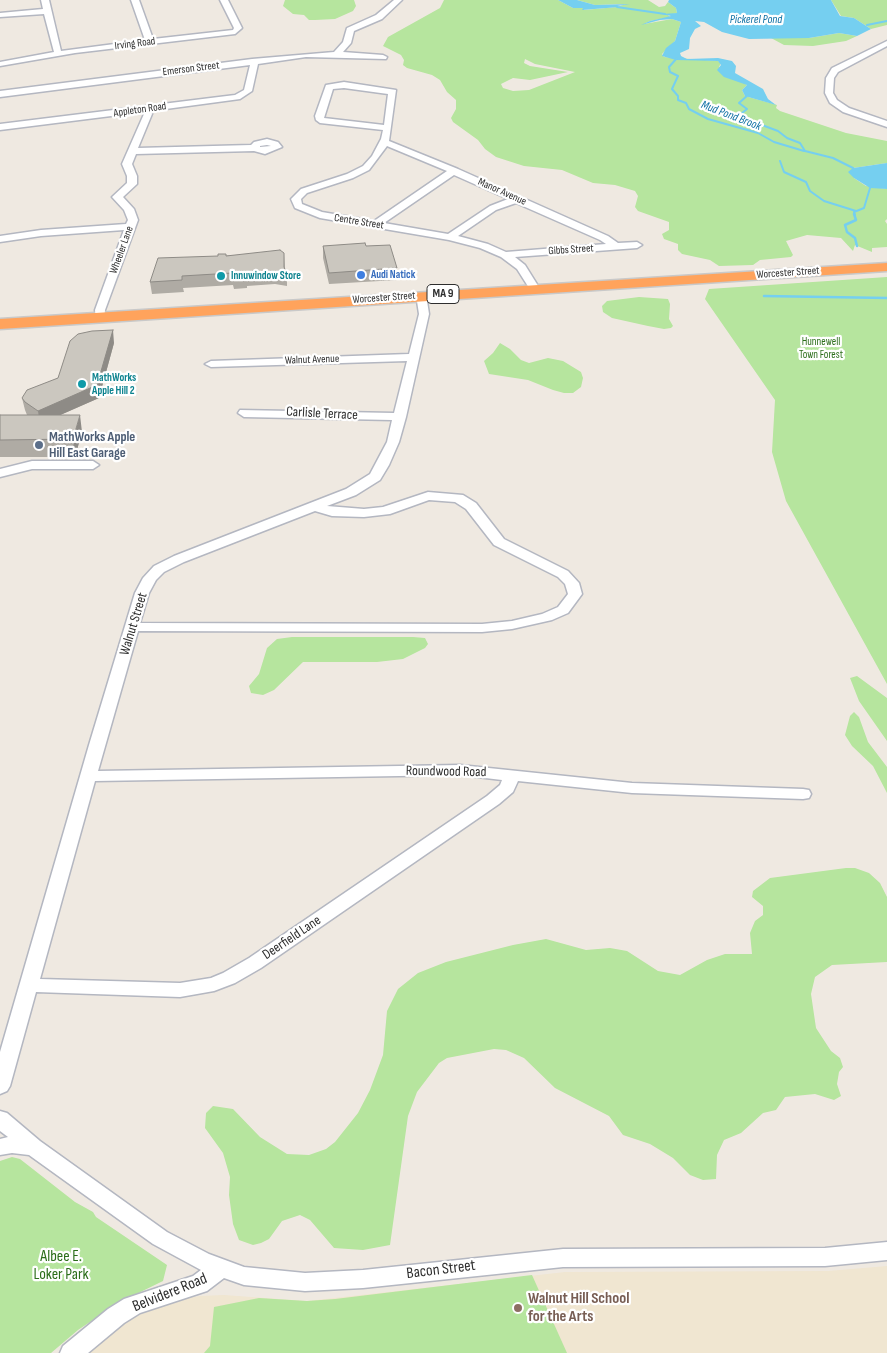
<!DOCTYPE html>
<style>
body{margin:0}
canvas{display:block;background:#efe9e1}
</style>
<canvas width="887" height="1353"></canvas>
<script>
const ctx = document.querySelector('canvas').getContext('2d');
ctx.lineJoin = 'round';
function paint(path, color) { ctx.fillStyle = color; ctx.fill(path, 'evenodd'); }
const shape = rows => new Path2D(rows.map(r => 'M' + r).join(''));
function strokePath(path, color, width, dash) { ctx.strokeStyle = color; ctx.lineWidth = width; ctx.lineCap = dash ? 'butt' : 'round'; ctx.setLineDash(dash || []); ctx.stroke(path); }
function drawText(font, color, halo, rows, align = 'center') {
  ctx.font = font + ' "Sofia Sans Condensed",sans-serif'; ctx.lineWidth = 4.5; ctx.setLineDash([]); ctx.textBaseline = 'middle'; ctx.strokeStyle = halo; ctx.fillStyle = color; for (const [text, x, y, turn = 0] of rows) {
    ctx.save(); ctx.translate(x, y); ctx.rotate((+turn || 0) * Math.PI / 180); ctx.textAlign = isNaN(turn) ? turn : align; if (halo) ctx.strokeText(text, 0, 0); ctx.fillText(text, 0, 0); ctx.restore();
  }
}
paint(shape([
 [887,1266,887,1353,87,1353,141,1311,177,1299,200,1296,224,1295,307,1301,565,1272,828,1271]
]), '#f0e6d1');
paint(shape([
 [285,0,354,0,356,6,353,11,335,19,315,20,309,20,304,15,293,14,283,6],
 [444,0,558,0,573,8,584,8,584,10,617,7,626,4,595,5,577,0,648,0,659,7,665,6,668,2,676,8,677,13,668,15,670,17,650,21,644,24,672,19,681,22,675,41,662,54,664,57,718,61,721,63,719,67,747,85,742,90,745,96,777,105,776,108,780,111,846,133,887,141,887,163,853,168,854,178,866,186,887,189,887,219,885,221,887,224,887,247,872,248,872,252,855,245,853,251,841,238,807,235,786,241,793,255,791,257,760,260,753,265,719,266,710,260,682,254,678,250,678,244,664,239,662,234,669,230,669,222,638,211,635,207,638,196,635,191,615,185,593,183,562,170,524,166,496,157,485,149,478,140,453,122,451,118,456,109,456,100,447,92,440,80,432,75,407,68,403,65,404,60,401,55,383,46,388,37,440,8],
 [525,59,535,64,575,72,529,90,513,91,503,88,501,84,513,78,530,80,568,72,530,66,524,63],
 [831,0,887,0,887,25,871,29,854,18,841,16],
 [839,33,857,36,846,41,813,46,784,45,771,38,809,38],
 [887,277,887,684,786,501,772,452,775,400,705,299,709,289],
 [639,297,668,299,670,304,669,319,673,326,671,328,664,329,648,326,612,318,603,312,602,306,607,301],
 [500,343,510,349,521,360,529,363,548,358,563,361,581,372,583,378,581,387,573,393,564,393,553,390,528,380,489,374,484,361,493,353],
 [292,637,413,637,425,638,428,644,425,648,403,659,377,662,303,662,274,690,263,695,251,693,249,686,259,674,267,648,277,639],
 [857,676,887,698,887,741,859,701,850,678],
 [854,712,859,717,868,742,887,767,887,793,873,766,852,746,845,735,850,716],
 [846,868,855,868,869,873,880,883,887,897,887,962,832,965,815,977,811,994,816,1028,831,1051,840,1058,843,1067,839,1072,837,1084,841,1096,834,1100,815,1094,785,1097,776,1110,763,1113,741,1133,724,1140,717,1155,716,1179,703,1180,690,1175,673,1158,650,1144,623,1135,609,1116,555,1088,524,1058,506,1050,494,1049,447,1058,439,1063,417,1092,408,1116,390,1245,363,1250,334,1248,310,1220,300,1215,282,1221,269,1239,261,1243,253,1245,239,1240,233,1224,229,1195,230,1177,223,1153,205,1128,206,1113,213,1106,233,1109,260,1137,287,1154,309,1155,326,1149,335,1142,358,1113,370,1090,383,1055,387,1011,398,989,418,973,446,962,513,945,546,939,586,950,610,948,627,951,658,971,680,975,707,960,725,954,752,954,750,933,755,921,763,915,763,906,752,897,753,891,770,878],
 [12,1157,20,1159,75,1202,93,1212,96,1217,167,1265,163,1281,120,1302,78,1330,51,1353,0,1353,0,1161],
 [532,1275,567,1353,204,1353,210,1346,214,1307,259,1298,307,1301,335,1299]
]), '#b6e59e');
paint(shape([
 [558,0,577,0,595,5,630,4,617,6,619,7,582,10,583,8,573,8],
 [669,0,831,0,840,16,854,18,871,29,857,36,839,33,809,38,749,39,722,32,704,22,695,21,701,26,695,29,690,38,689,49,680,53,681,56,687,59,718,58,732,61,736,66,735,73,763,89,768,99,776,105,745,96,742,90,747,85,724,77,717,70,721,65,718,61,676,60,662,56,666,48,675,41,681,22,672,19,660,20,641,25,650,21,671,16,662,14,677,13,676,8,668,2],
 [887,163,887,189,870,188,854,178,848,172,853,168]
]), '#75cff0');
strokePath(shape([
 [617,7,665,14],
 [867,25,887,21],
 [677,58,669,67,670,72,678,76,672,89,678,96,678,100,686,103,689,109,708,119,758,133,774,142,804,151],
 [748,95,739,103,747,109,742,113,743,118,778,131,787,138,800,143,805,151,833,158,853,168],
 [780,161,784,172,806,182,810,191,824,201,856,211],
 [855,215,854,212,864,208,870,188]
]), '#75cff0', 2);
strokePath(shape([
 [854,214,856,220,845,225,847,232,855,238,857,246],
 [764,296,887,298]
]), '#75cff0', 2.5);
const minor = shape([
 [41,0,49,0,61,51,145,40,131,0,139,0,153,39,233,30,234,28,220,0,228,0,242,28,235,34,75,53,0,66,0,62,54,52,44,14,0,17,0,13,43,9,41,0],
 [394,0,402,0,382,19,354,31,351,43,343,52,383,55,387,57,386,59,306,57,258,64,252,91,240,99,151,111,152,114,138,148,251,145,254,142,267,139,278,142,282,147,265,154,254,151,136,154,132,164,137,176,137,184,123,197,134,209,138,220,105,310,104,320,96,320,95,310,124,230,41,236,0,242,0,236,41,230,126,224,128,220,124,210,112,197,127,183,127,176,122,164,144,114,143,112,0,130,0,124,235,95,244,90,250,65,0,97,0,91,252,59,334,52,343,42,347,28,376,15,394,0],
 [267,145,271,146,260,147,260,146,267,145],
 [887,41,887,46,838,72,834,78,833,93,837,100,849,108,887,121,887,127,843,112,830,103,825,93,826,78,832,68,887,41],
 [344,82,396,90,389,141,458,169,608,236,618,243,637,242,642,245,637,248,515,257,525,265,540,289,535,292,531,291,517,269,501,257,480,248,449,240,320,218,295,208,291,199,301,189,347,174,363,166,372,156,381,139,383,130,320,123,316,120,315,116,326,85,344,82],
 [344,88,388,94,384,125,324,118,333,89,344,88],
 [387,146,447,171,374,221,322,212,302,204,301,199,307,193,353,178,369,170,387,146],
 [454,175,508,199,490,206,448,234,384,223,454,175],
 [516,203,600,240,606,244,506,252,488,244,458,236,496,210,516,203],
 [422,298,427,301,429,314,406,417,399,442,389,465,380,480,356,495,327,506,364,509,383,507,428,492,463,495,476,503,504,539,568,571,579,583,582,594,568,613,552,620,512,629,482,632,138,631,98,771,460,765,632,783,803,789,809,790,811,794,809,798,803,799,632,793,518,781,513,792,499,804,261,968,235,983,214,991,180,997,36,992,10,1086,7,1091,0,1094,0,1052,89,745,135,593,143,578,154,566,174,556,346,489,370,474,387,442,392,420,244,417,238,413,240,410,394,413,407,361,211,367,205,364,211,361,409,354,419,314,417,301,422,298],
 [429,500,455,502,466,509,494,545,558,577,565,584,568,594,558,607,542,614,512,621,482,624,140,623,149,593,156,580,164,572,184,562,315,511,332,516,364,517,390,514,429,500],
 [460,775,502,780,500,785,487,796,249,958,223,973,211,978,180,983,40,979,95,781,460,775],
 [32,461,93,461,99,465,93,469,32,469,0,477,0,469,32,461],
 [0,1111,7,1113,40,1141,167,1232,209,1254,244,1267,305,1273,363,1270,563,1249,825,1248,887,1242,887,1260,825,1266,563,1267,363,1288,305,1291,244,1285,224,1278,207,1291,140,1313,124,1323,88,1353,60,1353,63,1346,108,1309,124,1299,193,1276,201,1270,153,1244,29,1155,12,1153,0,1155,0,1139,8,1137,0,1131,0,1111]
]);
const highway = shape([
 [887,263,887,271,0,329,0,319,887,263]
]);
strokePath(minor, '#b4b7c1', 3);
strokePath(highway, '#c9c9c9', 3);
paint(minor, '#fff');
paint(highway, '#ffa35c');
paint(shape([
 [323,246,366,246,397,268,397,280,329,284,323,258],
 [284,253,285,269,287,274,287,286,275,284,247,286,247,288,234,289,233,285,183,288,184,292,152,294,150,282,218,256],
 [114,343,99,398,60,415,82,432,75,457,0,457,0,415,27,415,25,410,22,398,58,378]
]), '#afaba4');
paint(shape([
 [113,330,114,343,99,398,40,424,38,411],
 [80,415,82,432,75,457,73,439]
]), '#8e8b86');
const building = shape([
 [365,243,366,246,390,245,397,268,329,273,323,246,365,243],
 [280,250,284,253,284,267,287,274,274,272,246,274,246,276,233,277,232,273,182,276,182,280,150,282,158,258,218,256,218,254,226,254,226,256,280,250],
 [113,330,97,385,38,411,25,402,22,398,27,390,58,378,70,341,78,334,92,331,113,330],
 [0,415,80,415,73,439,0,440,0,415]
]);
paint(building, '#cbc7bf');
strokePath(building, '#8e8b86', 1);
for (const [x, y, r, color] of [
 [361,275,5,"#3f7fe0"],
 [221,276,5,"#0f9aa8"],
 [82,384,5,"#0f9aa8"],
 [39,445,5,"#5c6f8a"],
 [518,1308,5,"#8d6e63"]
]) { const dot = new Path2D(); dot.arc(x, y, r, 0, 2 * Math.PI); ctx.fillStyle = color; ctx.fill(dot); strokePath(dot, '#fff', 2); }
drawText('11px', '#2e2e2e', '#fff', [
 ["Irving Road",135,44,-7],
 ["Emerson Street",191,69,-7],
 ["Appleton Road",140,110,-8],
 ["Manor Avenue",502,192,24],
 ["Centre Street",359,222,9],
 ["Wheeler Lane",122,250,-70],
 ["Gibbs Street",571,250,-4],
 ["Worcester Street",788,273,-4],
 ["Worcester Street",384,298,-4],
 ["Walnut Avenue",312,360,-2]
]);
drawText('bold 11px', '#366cbe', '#fff', [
 ["Audi Natick",371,275]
], 'left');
drawText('bold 11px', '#0d838f', '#fff', [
 ["Innuwindow Store",231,276],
 ["MathWorks",92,378],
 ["Apple Hill 2",92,391]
], 'left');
drawText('11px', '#2c6e1b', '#fff', [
 ["Hunnewell",821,342],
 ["Town Forest",821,355]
]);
drawText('italic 12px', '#0d6fa3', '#fff', [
 ["Pickerel Pond",756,20],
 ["Mud Pond Brook",731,116,21]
]);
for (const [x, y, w] of [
 [443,294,32]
]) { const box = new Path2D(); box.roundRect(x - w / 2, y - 9.5, w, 19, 4); ctx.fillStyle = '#fff'; ctx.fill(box); strokePath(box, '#2e2e2e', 1); }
drawText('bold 12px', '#2e2e2e', null, [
 ["MA 9",443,294]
]);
drawText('14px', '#2e2e2e', '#fff', [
 ["Carlisle Terrace",322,414,3],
 ["Walnut Street",134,624,-73],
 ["Roundwood Road",446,772,1],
 ["Deerfield Lane",292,938,-34]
]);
drawText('bold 14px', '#4e5e75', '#fff', [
 ["MathWorks Apple",49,437],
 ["Hill East Garage",49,453]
], 'left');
drawText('16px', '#2c6e1b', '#fff', [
 ["Albee E.",61,1257],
 ["Loker Park",61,1275]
]);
drawText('16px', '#2e2e2e', '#fff', [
 ["Bacon Street",441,1270,-7],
 ["Belvidere Road",170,1293,-22]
]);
drawText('bold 16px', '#785e54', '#fff', [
 ["Walnut Hill School",528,1299],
 ["for the Arts",528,1317]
], 'left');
</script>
